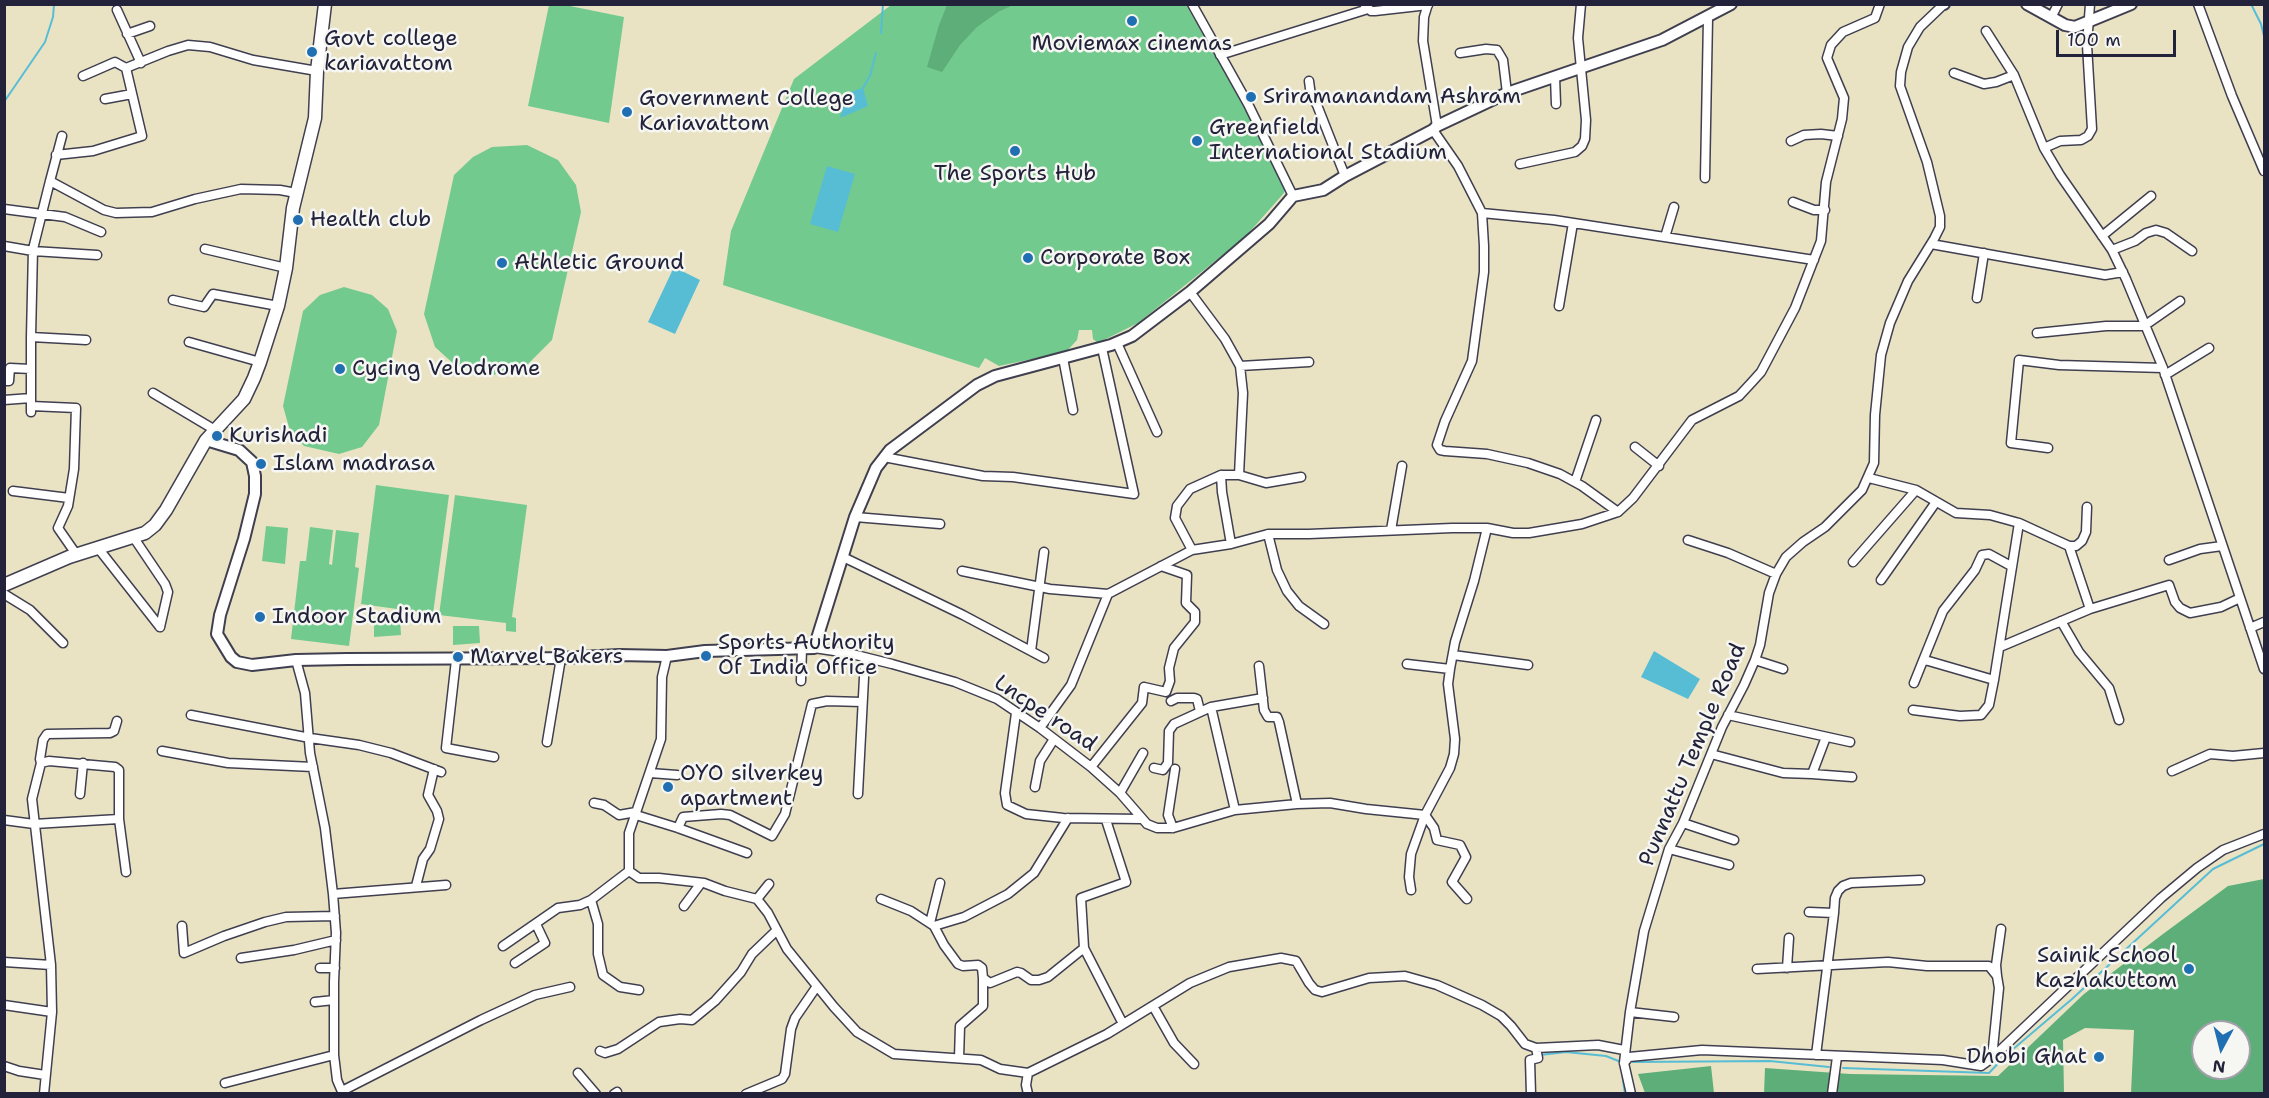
<!DOCTYPE html>
<style>
body{margin:0}
#map{position:relative;width:2269px;height:1098px;overflow:hidden;background:#e9e3c4;font-family:"Shantell Sans",sans-serif}
canvas{display:block}
.frame{position:absolute;inset:0;border:6px solid #22223b;pointer-events:none}
.north{position:absolute;left:2191px;top:1020px;width:60px;height:60px;box-sizing:border-box;background:#f6f6f2;border:2px solid #a1a1a9;border-radius:50%;rotate:187deg;font-size:16px;font-weight:700;line-height:24px;text-align:center;color:#22223b}
.north::after{content:'';display:block;margin:auto;width:21px;height:27px;background:#1f6fb2;clip-path:polygon(50% 0,100% 100%,50% 72%,0 100%)}
.scale{position:absolute;left:2056px;top:30px;width:120px;height:27px;box-sizing:border-box;border:3px solid #22223b;border-top:0;padding-left:8px;font-size:18px;line-height:21px;white-space:nowrap;color:#22223b;-webkit-text-stroke:4px #f6f6f2;paint-order:stroke}
</style>
<div id="map">
<canvas width="2269" height="1098"></canvas>
<div class="frame"></div>
<div class="north">N</div>
<div class="scale">100 m</div>
</div>
<script>
const ctx = document.querySelector('canvas').getContext('2d');
ctx.lineJoin = 'round';
function paint(path, color) { ctx.fillStyle = color; ctx.fill(path, 'evenodd'); }
const shape = rows => new Path2D(rows.map(r => 'M' + r).join(''));
function strokePath(path, color, width, dash) { ctx.strokeStyle = color; ctx.lineWidth = width; ctx.lineCap = dash ? 'butt' : 'round'; ctx.setLineDash(dash || []); ctx.stroke(path); }
function drawText(font, color, halo, rows, align = 'center') {
  ctx.font = font + ' "Shantell Sans",sans-serif'; ctx.lineWidth = 5; ctx.setLineDash([]); ctx.textBaseline = 'middle'; ctx.strokeStyle = halo; ctx.fillStyle = color; for (const [text, x, y, turn = 0] of rows) {
    ctx.save(); ctx.translate(x, y); ctx.rotate((+turn || 0) * Math.PI / 180); ctx.textAlign = isNaN(turn) ? turn : align; if (halo) ctx.strokeText(text, 0, 0); ctx.fillText(text, 0, 0); ctx.restore();
  }
}
paint(shape([
 [549,5,565,5,624,17,609,123,528,106],
 [891,5,1186,5,1239,96,1285,189,1284,193,1245,237,1138,323,1098,343,1093,339,1092,330,1079,330,1077,340,1066,352,999,366,985,358,979,368,723,285,731,231,794,79],
 [527,145,558,160,576,185,581,212,552,340,527,365,493,375,456,366,435,347,424,314,454,175,473,157,492,147],
 [344,287,372,295,388,309,397,331,379,425,362,447,339,454,304,446,290,431,283,406,303,311,320,295],
 [376,485,449,495,433,614,361,604],
 [455,495,527,505,512,617,516,618,516,632,506,631,506,623,439,615],
 [266,526,288,528,285,564,262,561],
 [310,527,333,530,329,564,332,565,336,530,359,533,355,567,359,568,349,646,291,639,300,561,306,561],
 [374,618,400,618,401,635,374,637],
 [453,626,479,626,480,643,453,645]
]), '#73ca8e');
paint(shape([
 [947,5,1013,5,998,12,977,27,960,45,942,72,927,67,939,25],
 [2264,879,2264,1093,2131,1093,2134,1030,2085,1028,2063,1040,2064,1093,1764,1094,1765,1068,1850,1074,1998,1076,2084,994,2163,934,2228,886],
 [2203,1032,2239,1032,2239,1068,2203,1068],
 [1711,1066,1714,1093,1645,1093,1638,1074]
]), '#5eae79');
paint(shape([
 [863,88,868,106,840,118,847,93],
 [827,166,855,174,838,232,810,224],
 [674,267,700,280,675,334,648,322],
 [1654,651,1700,679,1688,699,1641,677]
]), '#57bdd5');
strokePath(shape([
 [2251,4,2261,24,2264,36],
 [881,33,883,4],
 [863,88,870,76,876,53],
 [4,102,45,42,53,17,54,4],
 [1540,1055,1566,1052,1606,1056,1621,1062,1621,1064],
 [1633,1062,1770,1061,1829,1067],
 [1526,1067,1527,1091],
 [1843,1068,1989,1073,2005,1056,2072,999,2213,869,2264,844],
 [1622,1073,1625,1094]
]), '#57bdd5', 2);
const minor = shape([
 [1192,4,1248,104,1293,196],
 [1428,4,1424,17,1423,41,1437,126],
 [2090,4,2087,45,2092,129,2088,136,2081,140,2060,141,2044,148,2060,175,2112,250,2126,279,2163,368,2264,669],
 [2198,4,2232,96,2264,171],
 [1365,5,1371,11,1375,11,1428,5],
 [117,10,141,63],
 [2051,18,2058,4],
 [1986,31,2014,75,2044,148],
 [127,34,150,26],
 [1460,53,1486,49,1497,50,1503,60,1507,93],
 [1220,55,1368,9],
 [1954,73,1984,84,1996,82,2014,75],
 [83,76,115,62,126,68],
 [1555,77,1556,104],
 [1309,81,1311,96,1317,105,1345,176],
 [105,99,132,94],
 [1433,130,1458,166,1482,213,1484,246,1484,272,1472,361,1445,421,1437,445,1440,450,1445,451,1487,454,1528,463,1560,474,1582,486,1618,512],
 [1791,141,1804,135,1821,134,1838,136],
 [56,155,93,151,142,136,126,68,168,51,188,45,210,47,253,60,317,71],
 [1520,164,1575,152,1582,146,1585,139,1586,120,1578,38,1581,4],
 [1705,178,1708,18],
 [50,181,62,136],
 [1793,202,1814,210,1825,210],
 [4,209,65,217,101,232],
 [1482,213,1554,220,1814,260],
 [2102,236,2151,196],
 [1665,237,1674,207],
 [1931,244,2105,275,2123,272],
 [4,246,33,251,97,255],
 [205,249,286,268],
 [2112,250,2135,241,2146,233,2156,230,2166,233,2192,251],
 [1190,292,1225,339,1240,366,1243,393,1239,475,1221,475,1222,492,1231,544],
 [1977,298,1984,253],
 [173,300,204,307,213,294,278,306],
 [1559,306,1573,223],
 [2037,333,2106,326,2144,326,2180,301],
 [86,340,31,337,33,249,50,181,104,210,116,213,152,212,195,199,241,189,280,190,296,193],
 [189,342,260,362],
 [1117,343,1157,432],
 [1063,358,1073,410],
 [1240,366,1309,362],
 [2165,375,2209,348],
 [4,381,9,381,10,368,31,369],
 [153,393,215,430],
 [4,400,31,398],
 [31,406,76,408,74,469,68,506,58,528,76,554],
 [31,412,31,337],
 [1635,447,1659,466],
 [2048,448,2011,443,2019,360,2059,365,2163,368],
 [884,457,983,476,1013,477,1134,494,1102,348],
 [1239,475,1266,483,1301,477],
 [1869,478,1916,490,1956,513,1990,515,2019,523,1994,680,1925,660],
 [1575,482,1596,420],
 [13,491,69,498],
 [855,517,940,524],
 [2019,523,2069,546],
 [1391,530,1402,466],
 [1268,534,1277,570,1287,591,1299,606,1324,624],
 [134,538,165,584,168,592,160,627],
 [1688,540,1728,553,1776,574],
 [98,548,160,627],
 [1192,550,1175,518,1177,506,1190,489,1221,475],
 [843,557,963,615,1044,658],
 [2169,560,2200,549,2222,546],
 [1853,562,1916,490],
 [962,571,1050,589,1108,594,1192,550,1231,544,1268,534,1309,534,1452,528,1487,528,1513,533,1529,533,1582,524,1618,512,1633,498,1692,420,1739,396,1752,382,1761,372,1795,308,1821,241,1826,182,1842,119,1844,98,1827,58,1831,45,1843,32,1875,18,1880,4],
 [1881,580,1936,502],
 [4,594,30,610,63,643],
 [2090,609,2169,585,2175,602,2180,608,2190,613,2221,607,2240,598],
 [2061,621,2079,652,2109,688,2119,720],
 [2250,628,2264,622],
 [2000,647,2090,609,2069,546,2076,546,2082,541,2086,532,2087,507],
 [814,648,848,653,892,664,955,682,997,699,1040,728,1091,767,1120,793,1147,824,1157,828,1173,828,1235,810,1297,804,1330,803,1366,809,1425,815,1450,768,1454,754,1455,739,1448,684,1450,669,1455,642,1474,581,1487,528],
 [1031,651,1044,552],
 [1453,655,1528,665],
 [667,656,662,677,661,739,629,833,629,871,639,878,659,878,704,883,725,891,757,899,768,913,787,949,834,1007,857,1032,894,1054,981,1060,1000,1069,1028,1073,1107,1034,1190,983,1229,967,1281,958,1296,961,1309,983,1315,990,1322,992,1369,978,1405,976,1437,985,1482,1005,1501,1016,1511,1026,1525,1044,1536,1048,1598,1045,1624,1050],
 [296,660,305,693,310,753,325,828,333,894,336,933,334,982,334,1055,337,1080,343,1094],
 [456,660,446,748,494,757],
 [1755,660,1783,669],
 [1407,664,1450,669],
 [1259,666,1264,710,1268,717,1277,717,1279,722,1297,804],
 [801,681,802,648],
 [1914,683,1943,611,1975,570,1982,555,1989,554,2011,566],
 [1171,701,1177,698,1194,698,1197,699,1200,711],
 [1211,707,1235,810],
 [1913,710,1960,716,1981,715,1989,705,1994,680],
 [1016,713,1005,793,1007,805,1026,814,1063,818,1141,819],
 [191,715,310,738,359,745,391,753,441,772],
 [1728,715,1850,742],
 [117,721,114,731,110,733,47,734,43,740,40,759,41,763,49,761,115,767,119,770,119,819],
 [1040,728,1071,685,1108,594],
 [547,742,561,658],
 [162,751,228,763,313,767],
 [1711,754,1783,773,1812,774,1826,737],
 [41,763,32,799,51,965],
 [1091,767,1142,703,1144,687,1166,692,1170,681,1169,668,1174,648,1195,622,1195,612,1186,603,1187,575,1161,566],
 [1154,768,1163,770,1168,763,1169,731,1174,724,1211,707,1263,698],
 [2172,771,2210,754,2233,756,2264,753],
 [650,773,677,775],
 [1812,774,1852,777],
 [1035,787,1040,761,1054,739],
 [1120,793,1143,753],
 [80,794,83,763],
 [858,794,865,658],
 [594,803,604,805,619,815,636,812],
 [636,815,678,828,747,853],
 [1425,815,1434,828,1437,840,1460,845,1466,857,1452,882,1467,899],
 [4,820,34,824,119,819,126,872],
 [1106,820,1126,882,1081,898,1084,948,1123,1024],
 [1683,823,1734,840],
 [678,828,683,817,721,814,730,815,772,836,785,814,812,704,827,701,862,702],
 [1173,828,1168,815,1175,769],
 [1669,849,1729,865],
 [416,886,423,859,430,849,439,819,437,811,428,795,434,769],
 [1411,890,1409,877,1411,854,1425,815],
 [333,894,446,885],
 [757,899,769,884],
 [881,899,911,911,934,926,944,945,958,964,963,966,978,965,982,968,983,978,990,983,1017,972,1021,973,1031,980,1039,980,1048,977,1084,948],
 [591,900,598,924,598,954,603,975,620,987,639,990],
 [684,906,701,883],
 [1809,912,1834,913,1816,1055],
 [1834,913,1835,898,1838,891,1843,886,1851,883,1920,880],
 [930,923,940,883],
 [182,926,184,953,224,936,265,922,286,917,335,916],
 [934,926,964,917,1008,894,1034,873,1068,818],
 [503,946,558,908,580,905,591,900,629,871],
 [241,958,294,950,336,940],
 [4,962,51,965,52,1012,44,1094],
 [515,963,545,943,536,924],
 [320,968,335,968],
 [1787,968,1789,938],
 [1757,969,1888,962,1927,966,1989,966,1997,976,1999,988,1992,1058],
 [1997,976,1996,965,2001,929],
 [315,1002,334,1000],
 [4,1005,52,1012],
 [1153,1006,1174,1043,1194,1064],
 [1630,1012,1674,1017],
 [600,1051,605,1053,618,1049,659,1022,680,1019,692,1020,715,1001,741,972,752,954,777,930],
 [959,1058,960,1026,983,1006,983,978],
 [1624,1063,1629,1057,1702,1050,1943,1060,1981,1066,1992,1058,2161,898,2197,868,2223,850,2264,834],
 [4,1066,19,1071,45,1075],
 [578,1073,596,1094],
 [1028,1073,1026,1085,1028,1094],
 [225,1083,334,1055],
 [342,1091,481,1020,535,995,570,987],
 [614,1094,617,1092],
 [746,1094,782,1079,785,1074,791,1029,795,1018,817,986],
 [1531,1094,1530,1060,1538,1058,1536,1048],
 [1631,1094,1624,1063,1630,1012,1644,931,1669,849,1683,823,1722,727,1744,685,1755,660,1760,645,1769,593,1776,574,1786,557,1803,542,1825,527,1862,490,1874,463,1875,415,1881,355,1890,323,1908,281,1934,239,1940,227,1940,216,1927,162,1900,86,1901,72,1908,47,1920,27,1942,6],
 [1832,1094,1837,1057]
]);
const tertiary = shape([
 [1942,4,1944,4],
 [2027,4,2065,25,2075,27,2131,4],
 [206,440,239,450,252,462,255,476,255,494,244,539,220,615,217,634,231,657,237,662,252,665,296,660,347,659,561,658,619,655,667,656,705,651,814,648,855,517,876,468,890,450,977,385,995,376,1111,345,1132,336,1190,292,1269,224,1293,196,1323,190,1345,176,1433,130,1437,126,1507,93,1662,40,1731,4]
]);
const secondary = shape([
 [4,585,69,557,145,533,155,525,166,510,206,440,244,399,254,378,260,362,278,306,286,268,293,208,315,118,317,71,325,4]
]);
strokePath(minor, '#403f50', 11);
strokePath(tertiary, '#403f50', 14);
strokePath(secondary, '#403f50', 15);
strokePath(minor, '#fff', 8);
strokePath(tertiary, '#fff', 10);
strokePath(secondary, '#fff', 12);
for (const [x, y, r, color] of [
 [1132,21,6,"#1f6fb2"],
 [312,52,6,"#1f6fb2"],
 [1251,97,6,"#1f6fb2"],
 [627,112,6,"#1f6fb2"],
 [1197,141,6,"#1f6fb2"],
 [1015,151,6,"#1f6fb2"],
 [298,220,6,"#1f6fb2"],
 [1028,258,6,"#1f6fb2"],
 [502,263,6,"#1f6fb2"],
 [340,369,6,"#1f6fb2"],
 [217,436,6,"#1f6fb2"],
 [261,464,6,"#1f6fb2"],
 [260,617,6,"#1f6fb2"],
 [706,656,6,"#1f6fb2"],
 [458,657,6,"#1f6fb2"],
 [668,787,6,"#1f6fb2"],
 [2189,969,6,"#1f6fb2"],
 [2099,1057,6,"#1f6fb2"]
]) { const dot = new Path2D(); dot.arc(x, y, r, 0, 2 * Math.PI); ctx.fillStyle = color; ctx.fill(dot); strokePath(dot, '#f6f6f2', 2); }
drawText('22px', '#22223b', '#f6f6f2', [
 ["Govt college",324,39],
 ["kariavattom",324,64],
 ["Moviemax cinemas",1132,44,"center"],
 ["Sriramanandam Ashram",1263,97],
 ["Government College",639,99],
 ["Kariavattom",639,124],
 ["Greenfield",1209,128],
 ["International Stadium",1209,153],
 ["The Sports Hub",1015,174,"center"],
 ["Health club",310,220],
 ["Corporate Box",1040,258],
 ["Athletic Ground",514,263],
 ["Cycing Velodrome",352,369],
 ["Kurishadi",229,436],
 ["Islam madrasa",273,464],
 ["Indoor Stadium",272,617],
 ["Sports Authority",718,643],
 ["Of India Office",718,668],
 ["Marvel Bakers",470,657],
 ["OYO silverkey",680,774],
 ["apartment",680,799],
 ["Sainik School",2177,956,"right"],
 ["Kazhakuttom",2177,981,"right"],
 ["Dhobi Ghat",2087,1057,"right"]
], 'left');
drawText('22px', '#22223b', '#f6f6f2', [
 ["Lncpe road",1045,714,34],
 ["Punnattu Temple Road",1693,755,-67]
]);
</script>
